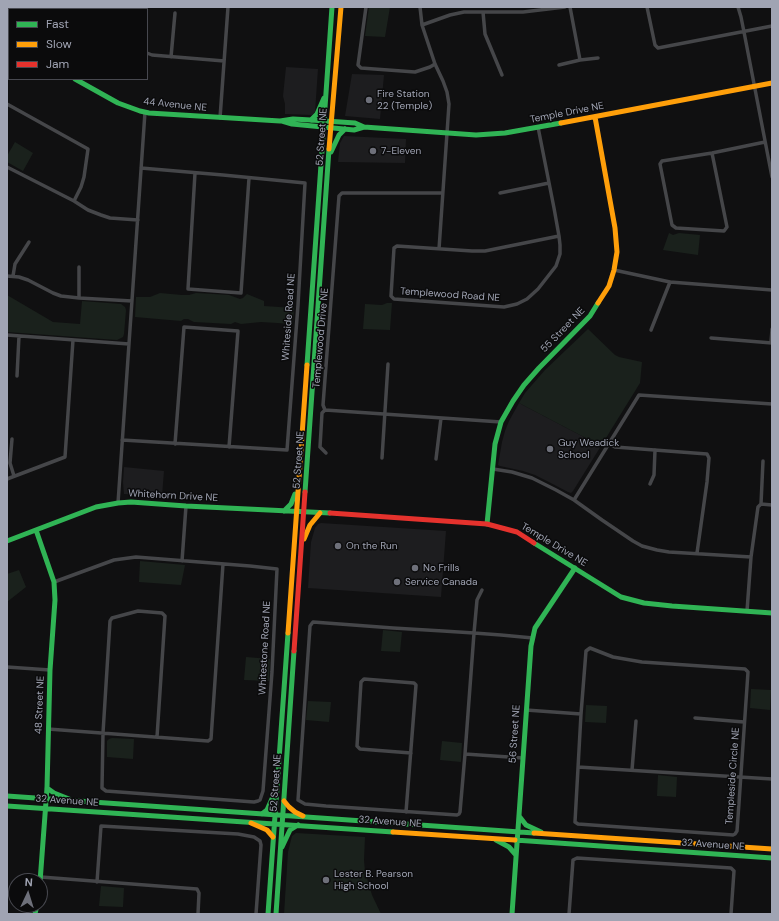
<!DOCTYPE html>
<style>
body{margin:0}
#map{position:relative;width:779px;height:921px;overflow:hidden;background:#101011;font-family:"DM Sans",sans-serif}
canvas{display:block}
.frame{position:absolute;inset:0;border:8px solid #a0a4b3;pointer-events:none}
.legend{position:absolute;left:8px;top:8px;width:140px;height:72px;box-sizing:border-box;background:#0b0b0c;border:1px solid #47484f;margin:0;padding:5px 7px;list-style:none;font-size:12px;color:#a0a4b3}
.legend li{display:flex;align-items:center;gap:8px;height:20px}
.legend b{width:20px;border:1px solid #47484f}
.north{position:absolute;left:8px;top:873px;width:40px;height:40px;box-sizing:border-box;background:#0b0b0c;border:1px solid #47484f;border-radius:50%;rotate:4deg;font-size:11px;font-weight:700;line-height:16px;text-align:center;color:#a0a4b3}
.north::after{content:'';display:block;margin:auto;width:14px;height:18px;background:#6e707a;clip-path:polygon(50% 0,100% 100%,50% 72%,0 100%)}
</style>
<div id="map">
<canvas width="779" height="921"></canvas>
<div class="frame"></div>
<ul class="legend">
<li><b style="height:5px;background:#30b455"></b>Fast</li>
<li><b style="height:5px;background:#ff9f0a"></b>Slow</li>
<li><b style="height:5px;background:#e5322d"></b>Jam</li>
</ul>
<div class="north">N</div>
</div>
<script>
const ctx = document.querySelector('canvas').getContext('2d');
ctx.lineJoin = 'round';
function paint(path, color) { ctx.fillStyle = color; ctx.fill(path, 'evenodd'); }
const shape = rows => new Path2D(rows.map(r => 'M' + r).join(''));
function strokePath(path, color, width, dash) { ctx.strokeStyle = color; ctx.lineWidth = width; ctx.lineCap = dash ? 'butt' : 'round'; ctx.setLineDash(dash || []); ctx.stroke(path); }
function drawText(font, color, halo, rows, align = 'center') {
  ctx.font = font + ' "DM Sans",sans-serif'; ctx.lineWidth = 3; ctx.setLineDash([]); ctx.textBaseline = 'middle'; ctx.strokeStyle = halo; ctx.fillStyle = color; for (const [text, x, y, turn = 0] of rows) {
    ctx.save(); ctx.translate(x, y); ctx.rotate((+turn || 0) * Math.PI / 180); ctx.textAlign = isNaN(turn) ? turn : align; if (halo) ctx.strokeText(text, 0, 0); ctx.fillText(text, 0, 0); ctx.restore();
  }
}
paint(shape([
 [286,67,318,69,315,112,312,115,285,114,285,104,283,96],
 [352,74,384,75,380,119,345,116],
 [344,136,406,139,405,163,338,162,340,143],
 [519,403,601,446,573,491,571,493,568,492,547,481,535,475,523,471,500,466,498,465,502,442,505,431,509,421],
 [124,467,164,471,162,496,124,494,123,482],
 [321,523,446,531,441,597,308,588,311,542,315,528,318,524]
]), '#1d1d1f');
paint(shape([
 [369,7,390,7,385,37,365,36],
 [15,142,33,153,23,171,7,162,7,156],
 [669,233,673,235,679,233,700,235,698,255,663,250],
 [160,293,182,295,189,295,196,293,229,295,240,299,243,298,247,294,264,301,264,306,294,308,293,324,261,322,241,324,235,322,231,324,194,322,188,319,184,319,181,321,135,317,136,297,150,297],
 [7,295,53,322,80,324,82,301,121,304,125,307,126,310,124,334,123,337,117,340,7,332],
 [387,303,392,303,390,330,363,329,365,304,382,305],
 [588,329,615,355,619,357,642,362,640,383,601,446,519,403,525,393,545,370],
 [140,561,185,565,181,585,139,582],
 [19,570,26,587,7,602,7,574],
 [383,630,402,632,400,652,381,651],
 [246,657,270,659,269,681,244,680],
 [751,689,771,690,770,710,750,708],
 [308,701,331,702,329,722,306,720],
 [586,705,607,706,606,723,585,722],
 [112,738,134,739,133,759,107,757,107,741,109,739],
 [442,741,462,743,461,762,440,760],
 [658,775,677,777,676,797,657,796],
 [296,833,365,837,364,860,365,872,372,895,381,914,284,914,288,852,292,836],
 [101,886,124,888,123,907,99,906]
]), '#1a211c');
strokePath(shape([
 [366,7,358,65,361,68,415,72,430,67,435,64],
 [420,7,422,25,435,64,443,81,447,92,449,104,439,249],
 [570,7,580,60],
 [647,7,655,45,658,48,772,26],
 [738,7,741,17,744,32,772,177],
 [12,9,12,7],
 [67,9,67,7],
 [119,9,119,7],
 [483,12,485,34,502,75],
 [422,25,450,15,464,12,523,12,565,7],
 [7,26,9,22],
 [147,53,152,55,224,61],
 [171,57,175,13],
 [559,65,580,60,598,58],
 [7,104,88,149,84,177,81,187,74,201],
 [220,118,228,7],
 [538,127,554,208,559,236,560,245,560,254,556,266,538,289,527,299,517,304,504,307,394,299,391,296,394,248,397,246,472,251,485,251,559,236],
 [712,153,727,227,724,231,676,228,672,225,660,164,662,161,712,153,765,142],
 [7,167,74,201,88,210,101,215,110,218,138,220],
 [195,173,188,289,241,293,249,178],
 [500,193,549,183],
 [614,270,670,282,772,290],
 [7,276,19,277,28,280,53,293,61,296,79,298,132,301],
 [13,276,15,264,29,242],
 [79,298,79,267],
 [651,330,670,282],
 [7,335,129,344],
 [711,338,772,343],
 [771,343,772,329],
 [17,376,19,336],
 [325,410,323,405,339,196,342,193,442,193],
 [325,410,501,422],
 [325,410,322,413,320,447,326,453],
 [12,439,10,463,14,476],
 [122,440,287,450,298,305,305,183,223,175,141,168],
 [175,444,184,327,238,331,229,447],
 [609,444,615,447,707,454,709,458,707,482,697,553],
 [382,458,388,364],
 [436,459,441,418],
 [493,469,512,472,532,478,556,490,574,500,602,520,633,541,642,546,657,550,669,552,751,557],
 [7,479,65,457,73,340],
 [650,484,654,475,655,450],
 [574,500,639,395,772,404],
 [118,503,145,112],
 [761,504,763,461],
 [182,561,186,506],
 [54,582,114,560,136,557,250,566,277,569,272,672,263,791,260,800,258,801,254,802,106,791,102,788,103,733,110,621,112,618,138,611,162,613,165,616,157,737],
 [482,590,477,600,474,633,465,754,460,812,459,814,457,815,326,806,305,804,298,800,310,626,313,622,393,628,443,631,474,633,501,635,533,638],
 [747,611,751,557,758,507,761,504,772,505],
 [590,648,613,657,642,662,745,669,748,672,739,803,737,831,735,834,733,835,578,824,575,822,581,714,586,651,590,648],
 [7,667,50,670],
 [526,710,581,714],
 [695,718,744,722],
 [48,729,208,741,211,739,223,564],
 [465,754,523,758],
 [578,767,772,779],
 [632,770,636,721],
 [406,812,416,685,414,683,364,679,361,682,357,746,360,749,411,753],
 [41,877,197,889,199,893,198,914],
 [97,882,101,826,238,834,254,837,260,841,261,845,256,914],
 [569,914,573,860,577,858,731,868,734,871,731,914]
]), '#454649', 3.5);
strokePath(shape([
 [7,40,9,41],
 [75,79,118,103,140,111,149,113,280,121,293,119,311,120,355,123,364,127,476,135,505,133,561,123],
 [311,120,317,114,324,98],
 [282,121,292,124,354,130,364,127],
 [331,152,339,135,345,129],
 [307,365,332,7],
 [305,492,329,149],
 [284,511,291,504,295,494],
 [487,524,495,444,501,422,513,401,524,385,539,368,590,316,598,303],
 [36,530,54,582,55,600,50,670,47,788,40,882],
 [7,541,96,507,118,503,131,502,186,506,330,513],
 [534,543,621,597,644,603,672,606,772,613],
 [47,788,54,793,69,799],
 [7,796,534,833],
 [7,806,393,832],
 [262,814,267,810,275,792],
 [519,816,526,825,541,832],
 [496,840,509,847,516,855],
 [515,840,772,858],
 [282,847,290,830,298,825],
 [35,914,37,905],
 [268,914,288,633],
 [276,914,294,651],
 [512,914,531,646,535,628,575,568]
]), '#30b455', 5);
strokePath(shape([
 [595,117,615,228,617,252,614,270,609,286,598,303],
 [561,123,772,83],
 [329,149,341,7],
 [304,539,310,525,320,513],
 [288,633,307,365],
 [284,801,289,807,295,812,303,816],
 [251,823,267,830,273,837],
 [393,832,515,840],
 [534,833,772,849]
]), '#ff9f0a', 5);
strokePath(shape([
 [330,513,487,524,517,532,534,543],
 [294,651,305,492]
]), '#e5322d', 5);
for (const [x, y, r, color] of [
 [369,100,4,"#6e707a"],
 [373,151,4,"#6e707a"],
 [550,449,4,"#6e707a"],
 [338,546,4,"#6e707a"],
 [415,568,4,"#6e707a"],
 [397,582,4,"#6e707a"],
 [326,880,4,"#6e707a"]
]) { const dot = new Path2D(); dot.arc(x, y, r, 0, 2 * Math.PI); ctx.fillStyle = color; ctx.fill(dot); strokePath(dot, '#0b0b0c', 1.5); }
drawText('10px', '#a0a4b3', '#0b0b0c', [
 ["Fire Station",377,94],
 ["22 (Temple)",377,106],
 ["7-Eleven",381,151],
 ["Guy Weadick",558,443],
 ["School",558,455],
 ["On the Run",346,546],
 ["No Frills",423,568],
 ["Service Canada",405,582],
 ["Lester B. Pearson",334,874],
 ["High School",334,886]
], 'left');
drawText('10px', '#a0a4b3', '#0b0b0c', [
 ["44 Avenue NE",175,105,6],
 ["Temple Drive NE",567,113,-11],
 ["52 Street NE",322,137,-86],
 ["Templewood Road NE",450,295,4],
 ["Whiteside Road NE",289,317,-86],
 ["55 Street NE",563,330,-46],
 ["Templewood Drive NE",321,338,-85],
 ["52 Street NE",299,460,-86],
 ["Whitehorn Drive NE",173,496,3],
 ["Temple Drive NE",554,545,31],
 ["Whitestone Road NE",265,648,-87],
 ["48 Street NE",40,705,-88],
 ["56 Street NE",515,734,-86],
 ["Templeside Circle NE",733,776,-86],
 ["52 Street NE",276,783,-86],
 ["32 Avenue NE",67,801,4],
 ["32 Avenue NE",390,822,4],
 ["32 Avenue NE",713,845,4]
]);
</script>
